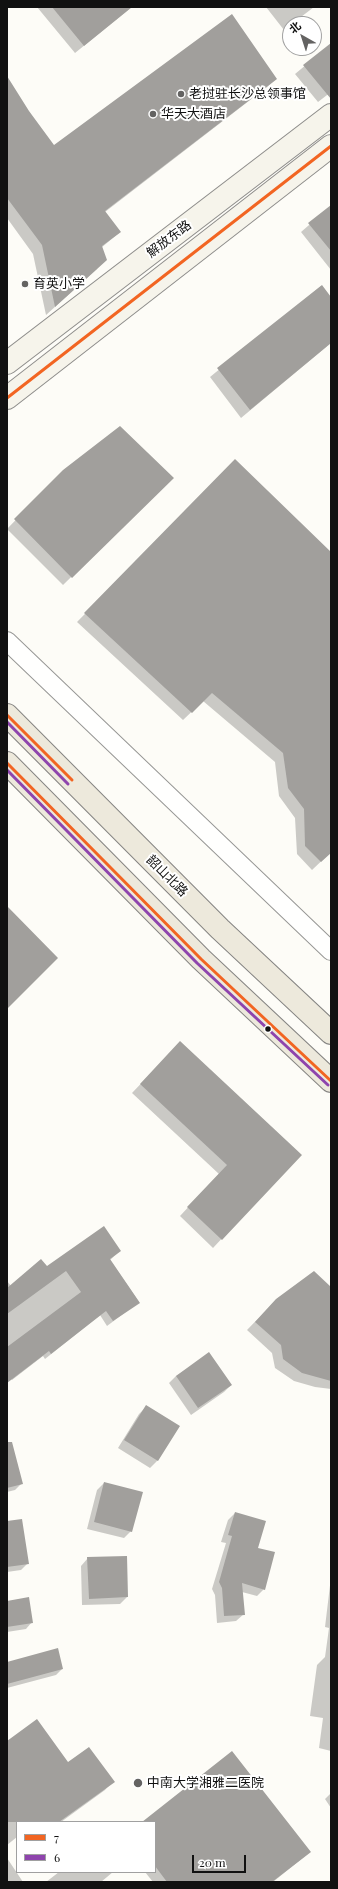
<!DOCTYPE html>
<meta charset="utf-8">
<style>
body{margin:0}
#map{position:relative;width:338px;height:1889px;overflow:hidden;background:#fdfcf7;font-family:"Playfair Display","Noto Sans SC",serif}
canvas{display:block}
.frame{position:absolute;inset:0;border:8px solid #111;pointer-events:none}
.legend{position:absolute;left:16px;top:1821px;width:140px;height:52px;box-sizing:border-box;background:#fff;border:1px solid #a0a0a0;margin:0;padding:5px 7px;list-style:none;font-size:12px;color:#111}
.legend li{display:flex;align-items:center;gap:8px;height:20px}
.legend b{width:20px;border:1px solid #a0a0a0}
.north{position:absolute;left:282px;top:16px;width:40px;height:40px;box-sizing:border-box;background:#fff;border:1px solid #a0a0a0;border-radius:50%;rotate:321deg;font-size:11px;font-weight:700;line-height:16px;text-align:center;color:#111}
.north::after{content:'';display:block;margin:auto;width:14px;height:18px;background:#646362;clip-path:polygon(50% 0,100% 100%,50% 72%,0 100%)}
.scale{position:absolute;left:192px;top:1855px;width:54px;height:18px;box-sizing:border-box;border:2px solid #111;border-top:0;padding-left:5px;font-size:12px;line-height:14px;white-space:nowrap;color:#111;-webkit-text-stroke:3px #fff;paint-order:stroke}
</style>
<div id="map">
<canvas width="338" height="1889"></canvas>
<div class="frame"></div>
<ul class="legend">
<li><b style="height:5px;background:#f26522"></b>7</li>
<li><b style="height:5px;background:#8e44ad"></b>6</li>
</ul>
<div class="north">北</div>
<div class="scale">20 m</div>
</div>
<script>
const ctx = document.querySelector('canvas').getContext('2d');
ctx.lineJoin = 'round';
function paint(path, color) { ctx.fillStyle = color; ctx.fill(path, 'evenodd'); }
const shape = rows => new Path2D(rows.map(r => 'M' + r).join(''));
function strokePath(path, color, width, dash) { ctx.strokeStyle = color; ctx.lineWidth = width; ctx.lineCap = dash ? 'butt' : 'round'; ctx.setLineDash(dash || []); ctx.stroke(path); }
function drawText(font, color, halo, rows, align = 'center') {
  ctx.font = font + ' "Playfair Display","Noto Sans SC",serif'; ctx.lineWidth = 4; ctx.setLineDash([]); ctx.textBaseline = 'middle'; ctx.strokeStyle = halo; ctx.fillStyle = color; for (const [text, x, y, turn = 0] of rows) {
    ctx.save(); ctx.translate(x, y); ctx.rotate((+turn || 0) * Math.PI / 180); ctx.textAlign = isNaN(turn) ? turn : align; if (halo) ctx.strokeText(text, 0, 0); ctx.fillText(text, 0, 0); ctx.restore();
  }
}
paint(shape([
 [37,7,132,7,75,53],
 [266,7,314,7,284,30],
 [331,44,331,92,318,102,295,74],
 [7,78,28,112,54,146,276,79,267,87,105,212,120,232,101,248,97,269,46,315,33,254,7,218],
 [331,206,331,270,301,232],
 [321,286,331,299,331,343,241,418,210,377],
 [235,461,331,553,331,852,312,870,297,854,295,818,279,796,275,762,203,701,183,720,77,622],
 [63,471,172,478,63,585,7,529],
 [172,1051,300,1155,213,1248,180,1216,219,1174,132,1093],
 [120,1251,110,1260,139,1302,107,1326,100,1315,45,1359,43,1356,12,1380,7,1373,7,1281,11,1286,47,1267],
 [331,1289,331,1389,315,1387,294,1381,275,1368,272,1353,247,1330,276,1300],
 [209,1354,231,1385,224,1392,191,1415,169,1383,176,1376],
 [146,1407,178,1427,157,1461,150,1468,118,1448,139,1414],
 [7,1458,22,1483,15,1490,7,1492],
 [104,1483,131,1531,124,1538,87,1529,97,1490],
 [235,1513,256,1548,264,1589,257,1596,242,1592,244,1614,236,1621,217,1623,215,1595,212,1589,226,1543,221,1542,228,1520],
 [7,1522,28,1563,21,1570,7,1572],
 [88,1558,127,1597,120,1604,82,1605,81,1566],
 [331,1577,331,1751,319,1748,323,1718,310,1716,317,1665,325,1657,329,1628,325,1627],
 [7,1602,32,1622,26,1629,7,1632],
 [7,1663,62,1669,56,1675,7,1688],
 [7,1743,68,1763,113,1781,105,1790,61,1822,17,1822,17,1837,7,1845],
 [232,1753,310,1852,273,1882,153,1882,145,1872,155,1872,155,1822,144,1822],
 [331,1793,331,1808,325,1799],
 [7,1858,23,1882,7,1882],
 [59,1872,113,1872,101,1882,46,1882]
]), '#0003');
paint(shape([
 [52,7,132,7,84,46],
 [232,14,277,79,105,211,121,232,102,246,107,260,55,307,42,245,7,198,7,76,29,111,54,145],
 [331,43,331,99,303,65],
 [331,205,331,251,308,223],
 [322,285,331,297,331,343,250,410,217,368],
 [120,426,174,478,72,578,14,519,63,470],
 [235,459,331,552,331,853,321,862,305,846,304,809,288,788,283,753,212,693,192,713,84,613],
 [7,906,58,958,7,1009],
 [180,1041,302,1155,222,1240,187,1207,227,1165,140,1084],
 [104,1226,121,1251,110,1259,140,1303,113,1321,106,1311,51,1354,49,1351,7,1383,7,1347,81,1292,66,1271,7,1314,7,1288,41,1259,47,1266],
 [314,1271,331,1287,331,1381,302,1373,283,1359,281,1345,255,1322,276,1299],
 [209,1352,232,1385,198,1408,176,1376],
 [146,1405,180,1426,158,1461,124,1440],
 [7,1442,12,1442,23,1484,7,1488],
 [104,1482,143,1492,132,1532,94,1522],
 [235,1512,266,1521,258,1548,275,1552,265,1590,242,1583,245,1615,224,1616,222,1588,219,1582,232,1536,228,1535],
 [22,1519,29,1564,7,1567,7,1521],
 [127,1556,128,1597,89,1599,87,1557],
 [29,1597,33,1623,7,1627,7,1601],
 [58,1648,63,1669,7,1684,7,1662],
 [37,1719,68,1762,89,1747,115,1782,59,1822,7,1822,7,1741],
 [232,1751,311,1852,272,1882,167,1882,155,1866,155,1822,142,1822]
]), '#a19f9c');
const street = shape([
 [7,641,331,951]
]);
const secondary = shape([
 [7,363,331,115],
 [7,398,331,146]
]);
const primary = shape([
 [7,715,220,929,331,1033],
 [7,763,201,959,331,1081]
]);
strokePath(street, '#979795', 20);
strokePath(secondary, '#8e8d8b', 24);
strokePath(primary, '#858482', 24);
strokePath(street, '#fffffe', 18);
strokePath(secondary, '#f6f4eb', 22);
strokePath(primary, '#ede9dc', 22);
strokePath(shape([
 [7,398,331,146],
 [7,715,72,780],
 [7,763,201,959,331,1081]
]), '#f26522', 3);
strokePath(shape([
 [7,722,68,784],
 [7,770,197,963,328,1085]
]), '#8e44ad', 3);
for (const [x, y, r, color] of [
 [181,94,4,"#646362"],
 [153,114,4,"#646362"],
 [25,284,4,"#646362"],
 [268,1029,3.5,"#111"],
 [138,1783,5,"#646362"]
]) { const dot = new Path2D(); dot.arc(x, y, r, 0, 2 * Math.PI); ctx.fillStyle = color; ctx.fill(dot); strokePath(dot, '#fff', 1.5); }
drawText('13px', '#111', '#fff', [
 ["老挝驻长沙总领事馆",189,94],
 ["华天大酒店",161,114],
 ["育英小学",33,284],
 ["中南大学湘雅二医院",147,1783]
], 'left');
drawText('13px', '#111', '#fff', [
 ["解放东路",169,239,-37],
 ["韶山北路",167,876,45]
]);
</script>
